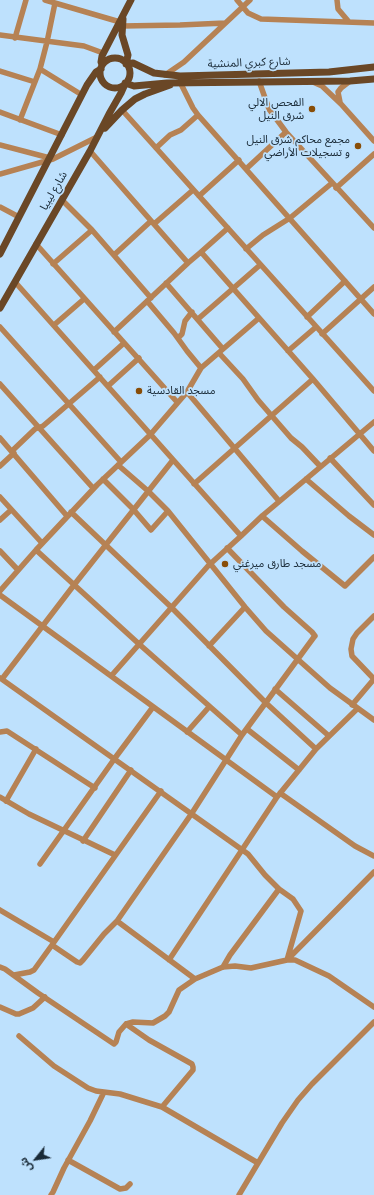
<!DOCTYPE html>
<meta charset="utf-8">
<style>
body{margin:0}
#map{position:relative;width:374px;height:1195px;overflow:hidden;background:#bee1fd;font-family:Helvetica,"Noto Sans Arabic",sans-serif}
canvas{display:block}
.north{position:absolute;left:16px;top:1139px;width:40px;height:40px;-webkit-text-stroke:3px #bee1fd;paint-order:stroke;rotate:240deg;font-size:11px;font-weight:700;line-height:16px;text-align:center;color:#192a37}
.north::after{content:'';display:block;margin:auto;width:14px;height:18px;background:#192a37;clip-path:polygon(50% 0,100% 100%,50% 72%,0 100%)}
</style>
<div id="map">
<canvas width="374" height="1195"></canvas>
<div class="north">ش</div>
</div>
<script>
const ctx = document.querySelector('canvas').getContext('2d');
ctx.lineJoin = 'round';
const shape = rows => new Path2D(rows.map(r => 'M' + r).join(''));
function strokePath(path, color, width, dash) { ctx.strokeStyle = color; ctx.lineWidth = width; ctx.lineCap = dash ? 'butt' : 'round'; ctx.setLineDash(dash || []); ctx.stroke(path); }
function drawText(font, color, halo, rows, align = 'center') {
  ctx.font = font + ' Helvetica,"Noto Sans Arabic",sans-serif'; ctx.lineWidth = 3.5; ctx.setLineDash([]); ctx.textBaseline = 'middle'; ctx.strokeStyle = halo; ctx.fillStyle = color; for (const [text, x, y, turn = 0] of rows) {
    ctx.save(); ctx.translate(x, y); ctx.rotate((+turn || 0) * Math.PI / 180); ctx.textAlign = isNaN(turn) ? turn : align; if (halo) ctx.strokeText(text, 0, 0); ctx.fillText(text, 0, 0); ctx.restore();
  }
}
strokePath(shape([
 [45,0,120,22],
 [237,0,248,13,261,19,374,23],
 [337,0,338,9,349,22],
 [122,26,180,25,225,23],
 [0,35,84,46,103,53],
 [15,38,26,0],
 [40,69,82,95],
 [0,71,35,82],
 [165,75,184,62,250,0],
 [259,81,269,109,286,132,374,228],
 [313,82,322,86,341,104,374,141],
 [181,84,193,108,198,115,374,314],
 [340,102,338,92,341,88,350,81],
 [122,110,374,391],
 [0,112,62,135],
 [20,120,40,69,47,42,55,3],
 [0,145,50,158],
 [156,148,170,135,181,130,198,115],
 [90,151,188,263,201,252,313,379,374,451],
 [246,169,286,132],
 [0,174,53,159,97,137],
 [336,188,374,154],
 [199,196,239,160],
 [62,200,92,230,151,298],
 [0,207,19,217],
 [154,224,193,190],
 [36,244,177,402],
 [246,249,263,235,290,218,332,183],
 [201,252,228,228],
 [114,255,151,221],
 [53,264,92,230],
 [15,282,241,536,262,516,374,422],
 [166,283,223,349],
 [147,301,174,333,187,351,201,368],
 [307,317,345,281],
 [198,319,260,265],
 [54,325,84,299],
 [0,327,121,462],
 [114,332,188,263],
 [322,334,374,287],
 [178,338,182,334,185,321,192,312],
 [288,351,316,327],
 [219,353,243,379,258,400,291,438,302,447,320,466],
 [94,370,124,343],
 [0,384,93,488],
 [108,386,139,358],
 [187,392,279,501],
 [0,438,67,516],
 [12,451,35,429,43,426,100,377],
 [330,458,374,505],
 [118,465,148,491,168,511,245,607,266,631,330,688,374,720],
 [0,466,14,453],
 [103,479,133,509,151,530,168,511],
 [306,479,349,516,374,535],
 [194,484,313,379],
 [0,497,42,543],
 [71,512,171,607,266,703,316,749],
 [262,516,302,551,345,586,374,557],
 [0,520,11,510],
 [36,550,139,644,242,735],
 [0,551,18,570],
 [0,591,36,550,97,485,150,435,187,392,201,368,259,318],
 [0,595,277,797],
 [374,616,357,633,353,639,351,649,352,656,374,679],
 [209,646,245,607],
 [112,675,208,566,241,536],
 [0,678,248,854,265,875,279,889,293,899,301,911,287,960],
 [2,679,74,585,173,460],
 [275,689,329,736],
 [352,705,374,679],
 [247,729,299,770],
 [0,732,7,731,95,788],
 [187,732,209,707],
 [280,793,355,846,374,856],
 [0,797,29,814,115,855],
 [6,801,36,749],
 [83,841,131,770],
 [40,864,115,758,153,707],
 [0,910,54,942],
 [117,921,195,979,223,967,235,966,251,968,287,960,295,960,329,976,374,1007],
 [52,945,161,791],
 [289,958,374,872],
 [169,960,277,797,316,749,357,709],
 [0,967,5,969,38,993,114,1044,116,1042,119,1032,126,1024,133,1022,153,1023,165,1016,169,1012,179,990,195,979],
 [223,967,230,955,279,889],
 [14,975,30,972,34,970,52,945,77,962,80,963,83,960,104,934,117,921,192,813,242,735,314,637,315,636,312,632,284,607,227,548],
 [0,1007,16,1014,19,1014,33,1008,45,997],
 [126,1024,149,1040,192,1064,193,1067,193,1070,162,1107],
 [19,1036,54,1066,88,1088,96,1091,120,1094,162,1107,258,1163],
 [68,1160,120,1189,126,1188,130,1184],
 [51,1195,53,1192,64,1168,90,1121,104,1092],
 [239,1195,282,1123,298,1100,312,1084,374,1022]
]), '#b68254', 5.5);
strokePath(shape([
 [123,19,122,35,128,55,126,64],
 '100 73a15 15 0 1 1 30 0a15 15 0 1 1-30 0Z',
 [127,64,133,63,154,73,180,76,329,72,374,67],
 [102,65,101,62,102,56,131,0],
 [125,83,134,86,167,83,350,81,374,79],
 [105,128,122,110,135,99,145,94,170,85],
 [0,254,87,85,96,72,101,69],
 [0,308,90,151,109,114,121,93,125,84]
]), '#6a4726', 7);
for (const [x, y, r, color] of [
 [312,109,4,"#884d07"],
 [358,146,4,"#884d07"],
 [139,391,4,"#884d07"],
 [225,564,4,"#884d07"]
]) { const dot = new Path2D(); dot.arc(x, y, r, 0, 2 * Math.PI); ctx.fillStyle = color; ctx.fill(dot); strokePath(dot, '#bee1fd', 1.5); }
drawText('11px', '#192a37', '#bee1fd', [
 ["شارع كبري المنشية",249,63,-2],
 ["شارع ليبيا",54,191,-60]
]);
drawText('11px', '#192a37', '#bee1fd', [
 ["الفحص الالي",304,103],
 ["شرق النيل",304,116],
 ["مجمع محاكم شرق النيل",350,140],
 ["و تسجيلات الأراضي",350,153],
 ["مسجد القادسية",147,391,"left"],
 ["مسجد طارق ميرغني",233,564,"left"]
], 'right');
</script>
